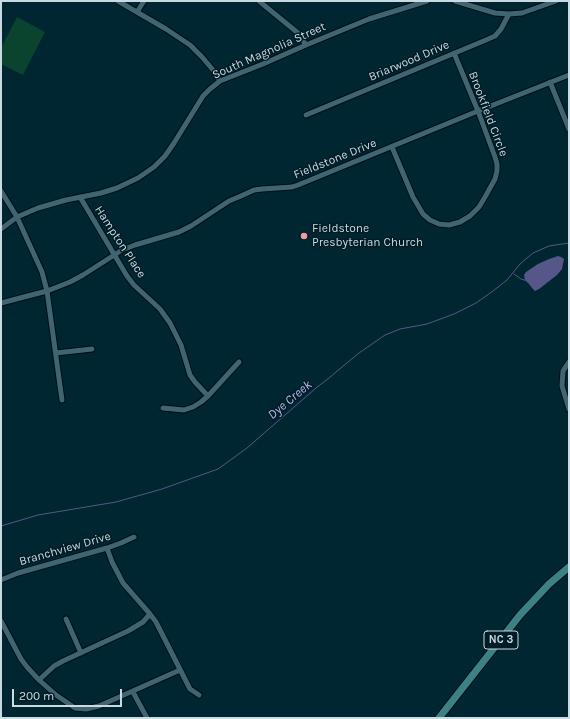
<!DOCTYPE html>
<style>
body{margin:0}
#map{position:relative;width:570px;height:719px;overflow:hidden;background:#002632;font-family:Karla,sans-serif}
canvas{display:block}
.frame{position:absolute;inset:0;border:2px solid #c8dbe3;pointer-events:none}
.scale{position:absolute;left:12px;top:689px;width:110px;height:18px;box-sizing:border-box;border:2px solid #c8dbe3;border-top:0;padding-left:5px;font-size:12px;line-height:14px;white-space:nowrap;color:#c8dbe3;-webkit-text-stroke:3px #011c25;paint-order:stroke}
</style>
<div id="map">
<canvas width="570" height="719"></canvas>
<div class="frame"></div>
<div class="scale">200 m</div>
</div>
<script>
const ctx = document.querySelector('canvas').getContext('2d');
ctx.lineJoin = 'round';
function paint(path, color) { ctx.fillStyle = color; ctx.fill(path, 'evenodd'); }
const shape = rows => new Path2D(rows.map(r => 'M' + r).join(''));
function strokePath(path, color, width, dash) { ctx.strokeStyle = color; ctx.lineWidth = width; ctx.lineCap = dash ? 'butt' : 'round'; ctx.setLineDash(dash || []); ctx.stroke(path); }
function drawText(font, color, halo, rows, align = 'center') {
  ctx.font = font + ' Karla,sans-serif'; ctx.lineWidth = 3; ctx.setLineDash([]); ctx.textBaseline = 'middle'; ctx.strokeStyle = halo; ctx.fillStyle = color; for (const [text, x, y, turn = 0] of rows) {
    ctx.save(); ctx.translate(x, y); ctx.rotate((+turn || 0) * Math.PI / 180); ctx.textAlign = isNaN(turn) ? turn : align; if (halo) ctx.strokeText(text, 0, 0); ctx.fillText(text, 0, 0); ctx.restore();
  }
}
paint(shape([
 [17,17,45,32,23,75,1,64,1,48]
]), '#0a432e');
paint(shape([
 [558,256,561,257,564,259,562,269,557,275,539,289,535,291,533,289,529,284,525,280,524,275,526,272,538,264,549,259]
]), '#565788');
strokePath(shape([
 [514,274,521,279,524,280,526,280],
 [1,526,38,515,116,502,162,489,218,469,247,448,316,388,329,378,336,372,359,353,385,335,400,329,427,324,454,314,476,303,493,291,507,280,520,264,533,253,549,246,569,243]
]), '#565788', 1);
const minor = shape([
 [118,1,166,29,190,45,202,57,213,70,220,81],
 [259,1,298,33,306,45],
 [455,1,495,13,509,14,522,13,556,1],
 [137,12,144,1],
 [550,82,569,129],
 [306,115,486,40,495,36,501,29,509,14],
 [392,147,413,197,423,214,430,220,439,224,449,225,460,222,470,216,479,207,485,197,495,179,497,171,497,164,495,157,478,111,454,53],
 [1,191,17,217,42,272,47,291,62,400],
 [80,197,127,276,134,285,160,309,170,323,181,345,190,375,195,382,208,396],
 [1,229,17,217,38,208,66,200,101,193,117,188,138,178,154,167,165,156,174,143,203,96,210,89,220,81,263,64,306,45,369,19,427,1],
 [1,303,47,291,70,282,83,275,122,250,135,245,179,232,191,226,229,201,241,196,254,190,262,189,292,187,298,185,478,111,569,75],
 [56,353,92,349],
 [569,362,563,371,562,386,569,409],
 [163,408,184,410,193,407,201,402,208,396,239,362],
 [107,548,112,562,123,583,150,614,156,622,190,689,199,695],
 [1,580,18,573,107,548,121,543,134,537],
 [66,619,81,653],
 [1,621,21,659,27,667,39,680,56,695,75,708,86,709,99,706,180,670],
 [39,680,54,666,63,661,128,631,143,622,150,614],
 [133,692,147,718]
]);
const major = shape([
 [439,718,520,615,549,584,569,567]
]);
strokePath(minor, '#000e14', 7);
strokePath(major, '#000e14', 9);
strokePath(minor, '#406572', 5);
strokePath(major, '#3c8185', 7);
for (const [x, y, r, color] of [
 [304,236,4,"#f49aa6"]
]) { const dot = new Path2D(); dot.arc(x, y, r, 0, 2 * Math.PI); ctx.fillStyle = color; ctx.fill(dot); strokePath(dot, '#011c25', 1.5); }
for (const [x, y, w] of [
 [501,640,34]
]) { const box = new Path2D(); box.roundRect(x - w / 2, y - 9, w, 18, 3); ctx.fillStyle = '#011c25'; ctx.fill(box); strokePath(box, '#c8dbe3', 1); }
drawText('bold 11px', '#c8dbe3', null, [
 ["NC 3",501,640]
]);
drawText('12px', '#c8dbe3', '#011c25', [
 ["South Magnolia Street",269,51,-24],
 ["Briarwood Drive",409,61,-23],
 ["Brookfield Circle",488,114,69],
 ["Fieldstone Drive",335,159,-22],
 ["Hampton Place",120,242,57],
 ["Branchview Drive",65,549,-16]
]);
drawText('12px', '#c8dbe3', '#011c25', [
 ["Fieldstone",312,229],
 ["Presbyterian Church",312,243]
], 'left');
drawText('italic 13px', '#b8bbf9', '#011c25', [
 ["Dye Creek",290,400,-40]
]);
</script>
